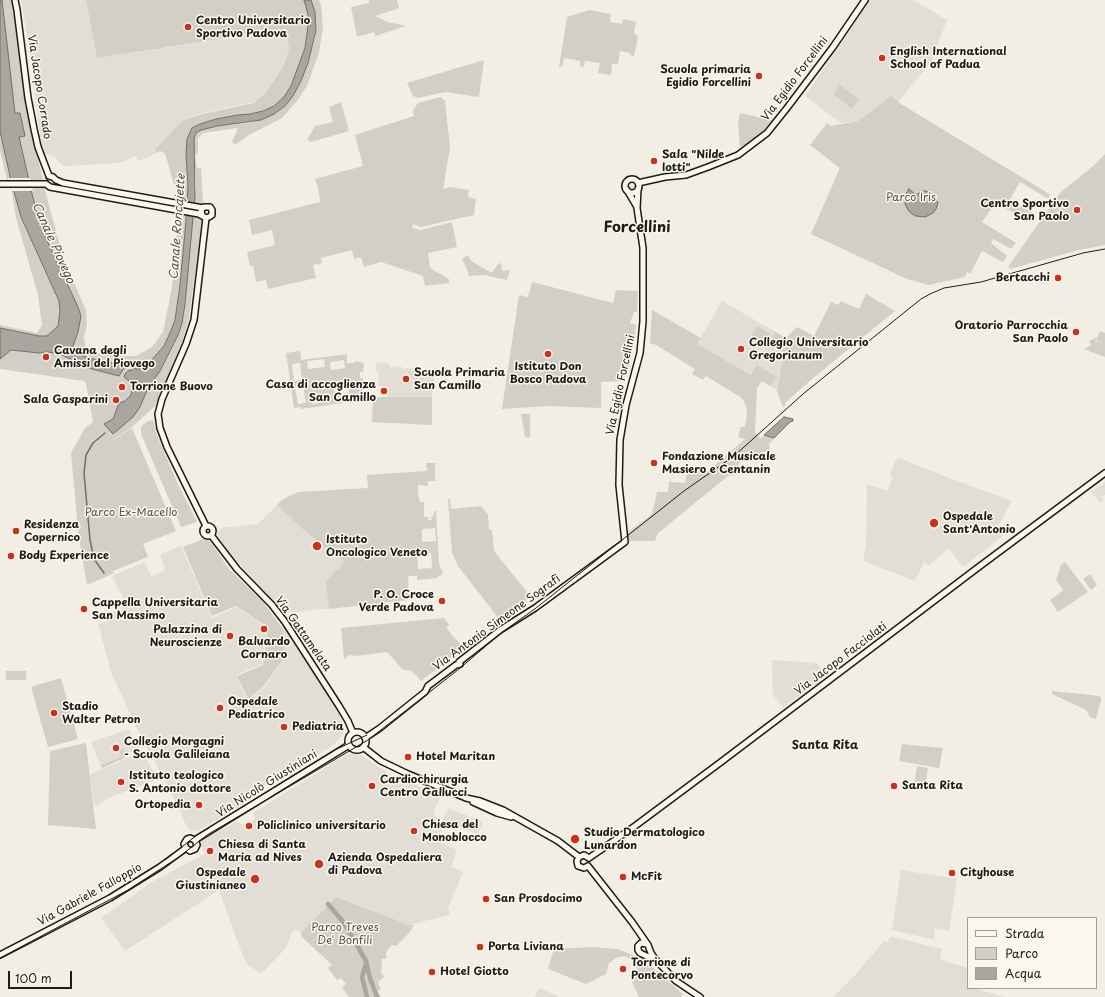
<!DOCTYPE html>
<meta charset="utf-8">
<style>
body{margin:0}
#map{position:relative;width:1105px;height:997px;overflow:hidden;background:#f2eee4;font-family:"Playpen Sans",sans-serif}
canvas{display:block}
.legend{position:absolute;left:967px;top:917px;width:130px;height:72px;box-sizing:border-box;background:#fbf7ec;border:1px solid #a29f99;margin:0;padding:5px 7px;list-style:none;font-size:12px;color:#1c1c1c}
.legend li{display:flex;align-items:center;gap:8px;height:20px}
.legend b{width:20px;border:1px solid #a29f99}
.scale{position:absolute;left:8px;top:971px;width:64px;height:18px;box-sizing:border-box;border:2px solid #1c1c1c;border-top:0;padding-left:5px;font-size:12px;line-height:14px;white-space:nowrap;color:#1c1c1c;-webkit-text-stroke:3px #fbf7ec;paint-order:stroke}
</style>
<div id="map">
<canvas width="1105" height="997"></canvas>
<ul class="legend">
<li><b style="height:5px;background:#fbf7ec"></b>Strada</li>
<li><b style="height:11px;background:#d2cfc6"></b>Parco</li>
<li><b style="height:11px;background:#a9a6a0"></b>Acqua</li>
</ul>
<div class="scale">100 m</div>
</div>
<script>
const ctx = document.querySelector('canvas').getContext('2d');
ctx.lineJoin = 'round';
function paint(path, color) { ctx.fillStyle = color; ctx.fill(path, 'evenodd'); }
const shape = rows => new Path2D(rows.map(r => 'M' + r).join(''));
function strokePath(path, color, width, dash) { ctx.strokeStyle = color; ctx.lineWidth = width; ctx.lineCap = dash ? 'butt' : 'round'; ctx.setLineDash(dash || []); ctx.stroke(path); }
function drawText(font, color, halo, rows, align = 'center') {
  ctx.font = font + ' "Playpen Sans",sans-serif'; ctx.lineWidth = 3; ctx.setLineDash([]); ctx.textBaseline = 'middle'; ctx.strokeStyle = halo; ctx.fillStyle = color; for (const [text, x, y, turn = 0] of rows) {
    ctx.save(); ctx.translate(x, y); ctx.rotate((+turn || 0) * Math.PI / 180); ctx.textAlign = isNaN(turn) ? turn : align; if (halo) ctx.strokeText(text, 0, 0); ctx.fillText(text, 0, 0); ctx.restore();
  }
}
paint(shape([
 [21,0,86,0,97,58,286,30,289,49,283,65,265,92,253,102,202,113,182,121,155,149,156,153,142,160,138,160,135,156,125,161,118,163,66,166,61,164,54,157,46,154,42,151,30,51],
 [868,0,913,0,947,20,931,62,898,102,891,96,858,121,841,123,805,96,857,20],
 [722,301,774,331,772,344,784,353,777,390,697,344],
 [376,362,390,364,389,367,393,368,393,366,402,367,402,369,405,369,405,368,435,370,432,397,387,397,388,387,378,386,379,372,376,371],
 [899,458,952,479,1012,501,997,528,1003,536,963,567,949,549,929,565,924,562,915,581,863,561,866,545,867,484,887,491,893,476,890,475,895,461],
 [1105,482,1105,495,1101,497,1104,501,1100,503,1095,496,1094,497,1091,492],
 [411,486,408,600,284,613,233,557,217,534,218,531,221,528,258,524,282,500],
 [181,546,212,618,236,607,267,627,262,664,236,675,247,700,264,688,284,658,282,626,336,708,344,726,343,735,332,746,310,760,274,779,273,778,266,782,266,784,244,798,242,800,244,804,199,830,193,831,189,829,185,823,178,806,138,731,111,672,98,624,106,622,105,615,127,606,112,576,145,562,151,576,164,571,165,569,161,557,161,554],
 [772,660,817,663,826,676,783,708,773,695],
 [129,729,139,749,126,754,126,757,102,768,91,742],
 [142,752,158,779,111,797,94,807,90,774],
 [349,754,361,755,389,774,441,795,433,814,442,821,448,808,483,822,478,834,443,822,440,842,457,850,451,867,463,872,448,908,450,915,408,925,336,897,302,933,295,930,292,932,286,948,261,974,250,966,249,966,244,959,219,890,125,951,101,918,152,882,205,854,200,843,206,838,236,822,238,822,245,826,255,819,253,813,339,759],
 [901,870,957,879,949,931,934,929,935,940,892,930],
 [890,936,942,949,940,960,968,968,968,988,973,988,1005,997,833,997,855,975,884,941,888,942],
 [539,988,560,997,535,997]
]), '#e2ded5');
paint(shape([
 [2,0,11,0,16,19,38,158,46,194,63,257,86,310,87,325,84,337,85,345,92,352,117,356,136,356,152,347,163,332,172,287,180,200,178,192,174,185,165,153,160,151,157,153,155,149,182,121,202,114,253,103,265,93,283,66,289,49,286,29,97,58,86,0,304,0,308,14,308,26,305,48,291,86,284,97,274,106,263,111,250,114,238,115,216,119,200,124,192,128,187,139,186,155,188,186,186,221,180,285,175,320,170,333,164,346,149,363,143,368,131,371,124,377,131,383,132,392,127,400,119,403,113,419,105,424,110,430,140,407,148,388,156,378,185,304,196,186,194,149,194,139,196,133,201,130,217,126,248,123,285,106,293,96,301,81,313,45,316,30,315,12,311,0,319,0,321,5,323,27,319,53,307,86,297,101,282,118,249,135,235,145,232,142,238,128,203,133,198,138,198,153,195,155,197,168,201,168,203,203,201,204,199,216,202,220,189,318,181,345,155,406,132,427,103,447,132,428,176,531,143,544,148,557,113,571,111,569,114,573,87,585,78,531,71,453,85,428,93,422,86,384,84,381,0,369,0,359,11,350,39,353,48,352,60,354,88,368,119,376,102,361,82,355,74,349,73,346,81,316,78,307,45,236,39,219,27,174,19,137,24,136,20,113,15,114],
 [369,0,397,0,399,8,375,16,388,22,406,26,375,36,374,32,357,37,351,7,369,3],
 [589,10,611,14,610,22,622,24,623,19,636,22,634,33,638,37,634,56,630,55,630,53,620,51,618,64,612,64,611,75,598,73,600,63,585,61,584,67,580,66,580,61,564,58,562,67,559,67,567,17],
 [484,60,479,97,445,92,418,98,413,96,407,83],
 [840,85,859,100,852,109,833,94],
 [891,96,901,104,1051,195,1047,198,1020,182,1009,201,1036,214,1031,222,995,203,982,222,1016,243,1011,249,993,239,991,243,1007,256,1003,262,982,251,970,274,967,271,965,277,929,285,907,279,811,234,840,168,810,145,827,123,831,126,858,121],
 [441,97,445,101,450,147,443,189,450,187,469,190,468,197,476,199,474,215,421,227,413,224,412,228,421,230,452,222,457,247,428,253,430,268,449,279,449,283,425,286,423,276,381,262,364,267,361,257,354,259,352,250,321,258,322,263,313,265,316,278,268,289,266,280,256,282,253,266,250,266,247,252,275,245,272,230,252,235,249,220,320,202,318,187,315,179,363,166,355,135,414,116,413,110,418,103],
 [341,102,349,131,311,142,307,140,315,126,333,122,329,107],
 [740,113,772,120,761,133,747,144,740,147,738,125],
 [0,131,11,181,21,217,59,301,60,311,58,326,47,336,39,336,0,328,0,325,37,333,42,325,38,295,16,218,12,192,8,184,0,151],
 [1105,154,1105,245,1079,250,1010,269,1008,267,1057,197,1062,191,1092,167],
 [468,255,471,261,492,273,498,264,501,263,502,271,510,270,507,280,484,275,469,276,467,269,462,259],
 [532,282,613,303,616,290,638,291,637,312,634,312,630,323,636,325,630,365,623,381,601,382,601,408,548,406,502,409,519,295,528,297],
 [866,294,895,311,812,379,785,403,786,405,783,407,777,391,784,353,772,344,774,331,786,338,797,327,814,336,831,302,838,305,841,301,859,309],
 [652,310,701,338,697,344,751,375,757,365,777,377,771,386,762,381,757,388,755,432,760,439,764,435,774,438,769,444,770,449,761,454,758,460,746,457,745,462,740,461,735,475,728,476,658,533,655,541,628,541,627,533,652,514,657,492,668,492,669,482,685,483,687,471,707,472,745,439,738,437,741,427,745,427,747,413,746,406,742,398,706,376,703,380,692,374,695,369,656,345,650,343],
 [757,326,771,334,766,345,751,336],
 [1100,331,1105,333,1105,357,1084,349,1091,345,1089,341,1097,337,1095,341,1104,344,1096,340],
 [300,351,301,360,347,354,347,363,354,363,355,361,364,363,363,372,360,372,360,378,363,378,362,397,342,400,342,403,301,409,301,407,294,408,286,353],
 [324,359,325,367,308,369,307,361],
 [344,360,345,368,331,370,330,362],
 [300,363,302,380,294,381,292,364],
 [348,385,349,394,335,396,334,387],
 [303,387,306,403,298,404,295,388],
 [329,393,330,401,312,404,311,395],
 [373,397,432,397,432,425,372,422],
 [521,414,530,414,530,437,526,437,525,436],
 [153,420,158,438,178,484,197,522,181,527,141,434,141,427,146,422],
 [426,463,435,463,435,481,428,481,428,486,418,485,418,495,420,502,424,502,424,517,428,517,428,520,432,520,431,517,434,516,434,511,436,511,439,564,443,573,437,578,417,580,417,576,408,576,408,600,329,609,326,581,338,569,340,569,344,561,340,558,340,559,304,530,277,505,282,500,298,492,368,488,367,475,427,471],
 [435,528,436,541,422,542,422,529],
 [431,553,432,568,418,569,417,554],
 [448,499,450,499,451,509,481,506,488,515,489,530,492,530,494,551,531,597,500,620,458,566,452,553],
 [203,539,208,540,212,544,228,568,263,602,283,629,284,658,263,687,248,699,237,676,263,665,268,627,236,606,212,616,183,547],
 [1065,562,1088,592,1058,612,1050,600,1068,587,1063,590,1056,580,1061,565],
 [1090,574,1097,585,1091,590,1083,579],
 [444,618,449,625,446,627,455,639,456,639,463,648,421,681,413,672,408,670,403,670,387,652,355,656,349,655,344,659,341,628],
 [6,671,26,671,26,680,6,680],
 [61,678,78,739,48,747,31,687],
 [1052,691,1100,696,1101,700,1096,719,1090,717,1086,710,1052,694],
 [86,743,96,829,48,825,50,751],
 [902,744,943,748,939,768,899,761],
 [123,748,126,757,102,768,101,765,122,757,119,750],
 [917,766,928,768,925,789,914,787],
 [336,897,401,922,408,925,414,924,410,932,396,946,392,945,386,952,386,959,382,959,381,973,384,977,378,982,381,989,378,991,381,997,349,997,342,987,346,984,341,978,337,980,328,968,332,965,301,936,301,933],
 [594,947,617,949,643,959,683,994,681,997,639,997,632,982,637,976,637,970,636,964,629,958,624,956,616,958,609,963,606,974,586,984,548,969,554,949]
]), '#d2cfc6');
const water = shape([
 [0,0,2,0,15,113,20,113,25,136,19,137,33,198,45,236,78,307,81,316,78,332,73,346,74,349,82,355,89,358,117,364,124,368,119,376,88,368,60,354,48,352,39,353,11,350,0,359,0,328,39,336,47,336,58,326,60,311,59,301,21,217,11,181,0,131,0,0],
 [304,0,311,0,315,12,316,30,308,63,301,81,293,96,285,106,274,114,261,120,217,126,201,130,196,133,194,139,195,196,185,304,182,323,178,335,160,371,148,388,140,407,133,417,113,434,104,424,113,419,119,403,125,401,131,395,132,386,129,381,124,377,125,374,129,370,131,371,134,368,137,369,143,368,149,363,164,346,170,333,175,320,180,285,186,221,188,186,186,155,187,139,192,128,200,124,216,119,238,115,250,114,263,111,274,106,284,97,291,86,305,48,308,26,308,14,304,0],
 [909,189,916,195,922,191,926,191,934,195,938,203,936,209,933,213,925,217,916,216,912,214,908,210,905,204,906,194,909,189],
 [784,417,793,419,793,421,790,422,774,438,764,435,784,417]
]);
paint(water, '#a9a6a0');
strokePath(water, '#716f6b', 1);
paint(shape([
 [8,178,30,178,33,191,11,191]
]), '#f2eee4');
strokePath(shape([
 [104,573,94,559,90,540,84,473,86,455,93,443,105,433]
]), '#716f6b', 1.5);
strokePath(shape([
 [328,904,344,923,366,961,370,978,377,997],
 [366,964,362,977,367,997]
]), '#a9a6a0', 4.5);
const secondary = shape([
 [15,0,17,10,28,98,34,129,38,147,49,176],
 [49,176,53,177,56,180,63,183,203,208],
 '625 186a7 7 0 1 1 14 0a7 7 0 1 1-14 0Z',
 [638,183,665,177,686,175,708,167,738,155,767,133,787,108,833,47,865,0],
 [0,184,46,184],
 [46,184,50,187,199,214,206,218,209,217,212,215,212,210,210,207,204,207,201,210,202,215],
 [627,190,637,207],
 '203 531a5 5 0 1 1 10 0a5 5 0 1 1-10 0Z',
 [206,526,167,447,160,428,158,414,162,399,186,344,194,320,206,218],
 [211,535,237,569,272,605,285,622,339,706,348,721,353,733],
 '348 741a9 9 0 1 1 18 0a9 9 0 1 1-18 0Z',
 [365,738,380,728,425,692,428,686,456,665,460,664,459,662,500,630,535,608,625,542,619,485,620,440,626,405,640,353,643,321,643,248,637,208,638,189],
 [363,747,381,761,408,774,466,798,480,801,503,810,558,841,579,857],
 [473,802,497,813,511,817],
 [195,840,349,745],
 [186,848,190,851,195,849,197,845,195,840],
 [186,848,184,844,187,839,190,838,195,840],
 [579,857,577,861,578,866,584,868,588,866],
 [579,857,584,855,589,858],
 [589,858,635,826,721,762,980,566,1105,473],
 [588,866,632,922,648,945,651,953,655,959,676,981,700,997],
 [647,944,641,943,638,946,638,950,640,953,653,959],
 [0,955,110,898,160,867,186,848]
]);
strokePath(secondary, '#1c1c1c', 8);
strokePath(secondary, '#fbf7ec', 5);
strokePath(shape([
 [226,817,337,749,367,735],
 [165,860,197,835,209,828],
 [0,958,128,890,179,857,207,835,368,740,459,669,501,633,536,608,684,491,734,456,803,394,921,299,930,294,944,288,981,282,1083,253,1105,249]
]), '#1c1c1c', 1);
for (const [x, y, r, color] of [
 [188,27,4,"#c8321e"],
 [882,58,4,"#c8321e"],
 [759,76,4,"#c8321e"],
 [654,161,4,"#c8321e"],
 [1077,210,4,"#c8321e"],
 [1058,278,4,"#c8321e"],
 [1076,332,4,"#c8321e"],
 [741,349,4,"#c8321e"],
 [548,354,4,"#c8321e"],
 [46,357,4,"#c8321e"],
 [406,379,4,"#c8321e"],
 [122,387,4,"#c8321e"],
 [384,391,4,"#c8321e"],
 [116,400,4,"#c8321e"],
 [654,463,4,"#c8321e"],
 [934,523,5,"#c8321e"],
 [16,531,4,"#c8321e"],
 [317,546,5,"#c8321e"],
 [11,556,4,"#c8321e"],
 [442,601,4,"#c8321e"],
 [84,609,4,"#c8321e"],
 [264,629,4,"#c8321e"],
 [230,636,4,"#c8321e"],
 [220,708,4,"#c8321e"],
 [54,713,4,"#c8321e"],
 [284,727,4,"#c8321e"],
 [116,748,4,"#c8321e"],
 [408,757,4,"#c8321e"],
 [121,782,4,"#c8321e"],
 [372,786,4,"#c8321e"],
 [894,786,4,"#c8321e"],
 [199,805,4,"#c8321e"],
 [249,826,4,"#c8321e"],
 [414,831,4,"#c8321e"],
 [575,839,5,"#c8321e"],
 [210,851,4,"#c8321e"],
 [319,864,5,"#c8321e"],
 [952,873,4,"#c8321e"],
 [623,877,4,"#c8321e"],
 [255,879,5,"#c8321e"],
 [486,899,4,"#c8321e"],
 [480,947,4,"#c8321e"],
 [623,969,4,"#c8321e"],
 [432,972,4,"#c8321e"]
]) { const dot = new Path2D(); dot.arc(x, y, r, 0, 2 * Math.PI); ctx.fillStyle = color; ctx.fill(dot); strokePath(dot, '#fbf7ec', 1.5); }
drawText('bold 11px', '#1c1c1c', '#fbf7ec', [
 ["Centro Universitario",196,21],
 ["Sportivo Padova",196,34],
 ["English International",890,52],
 ["School of Padua",890,65],
 ["Scuola primaria",751,70,"right"],
 ["Egidio Forcellini",751,83,"right"],
 ["Sala \"Nilde",662,155],
 ["Iotti\"",662,168],
 ["Centro Sportivo",1069,204,"right"],
 ["San Paolo",1069,217,"right"],
 ["Bertacchi",1050,278,"right"],
 ["Oratorio Parrocchia",1068,326,"right"],
 ["San Paolo",1068,339,"right"],
 ["Collegio Universitario",749,343],
 ["Gregorianum",749,356],
 ["Cavana degli",54,351],
 ["Amissi del Piovego",54,364],
 ["Istituto Don",548,367,"center"],
 ["Bosco Padova",548,380,"center"],
 ["Scuola Primaria",414,373],
 ["San Camillo",414,386],
 ["Casa di accoglienza",376,385,"right"],
 ["San Camillo",376,398,"right"],
 ["Torrione Buovo",130,387],
 ["Sala Gasparini",108,400,"right"],
 ["Fondazione Musicale",662,457],
 ["Masiero e Centanin",662,470],
 ["Ospedale",943,517],
 ["Sant'Antonio",943,530],
 ["Residenza",24,525],
 ["Copernico",24,538],
 ["Istituto",326,540],
 ["Oncologico Veneto",326,553],
 ["Body Experience",19,556],
 ["P. O. Croce",434,595,"right"],
 ["Verde Padova",434,608,"right"],
 ["Cappella Universitaria",92,603],
 ["San Massimo",92,616],
 ["Palazzina di",222,630,"right"],
 ["Neuroscienze",222,643,"right"],
 ["Baluardo",264,642,"center"],
 ["Cornaro",264,655,"center"],
 ["Ospedale",228,702],
 ["Pediatrico",228,715],
 ["Stadio",62,707],
 ["Walter Petron",62,720],
 ["Pediatria",292,727],
 ["Collegio Morgagni",124,742],
 ["- Scuola Galileiana",124,755],
 ["Hotel Maritan",416,757],
 ["Istituto teologico",129,776],
 ["S. Antonio dottore",129,789],
 ["Cardiochirurgia",380,780],
 ["Centro Gallucci",380,793],
 ["Santa Rita",902,786],
 ["Ortopedia",191,805,"right"],
 ["Chiesa del",422,825],
 ["Monoblocco",422,838],
 ["Policlinico universitario",257,826],
 ["Studio Dermatologico",584,833],
 ["Lunardon",584,846],
 ["Chiesa di Santa",218,845],
 ["Maria ad Nives",218,858],
 ["Azienda Ospedaliera",328,858],
 ["di Padova",328,871],
 ["Ospedale",246,873,"right"],
 ["Giustinianeo",246,886,"right"],
 ["Cityhouse",960,873],
 ["McFit",631,877],
 ["San Prosdocimo",494,899],
 ["Porta Liviana",488,947],
 ["Torrione di",631,963],
 ["Pontecorvo",631,976],
 ["Hotel Giotto",440,972]
], 'left');
drawText('11px', '#1c1c1c', '#fbf7ec', [
 ["Via Egidio Forcellini",795,79,-53],
 ["Via Jacopo Corrado",39,87,81],
 ["Via Egidio Forcellini",621,385,-78],
 ["Via Antonio Simeone Sografi",497,623,-36],
 ["Via Gattamelata",303,634,55],
 ["Via Jacopo Facciolati",841,659,-37],
 ["Via Nicolò Giustiniani",267,784,-32],
 ["Via Gabriele Falloppio",90,895,-29]
]);
drawText('11px', '#53524f', '#fbf7ec', [
 ["Parco Iris",911,198],
 ["Parco Ex-Macello",131,513],
 ["Parco Treves",345,928],
 ["De' Bonfili",345,941]
]);
drawText('italic 12px', '#545351', '#fbf7ec', [
 ["Canale Roncajette",178,227,-86],
 ["Canale Piovego",53,243,66]
]);
drawText('bold 12px', '#1c1c1c', '#fbf7ec', [
 ["Santa Rita",825,746]
]);
drawText('bold 15px', '#1c1c1c', '#fbf7ec', [
 ["Forcellini",637,228]
]);
</script>
